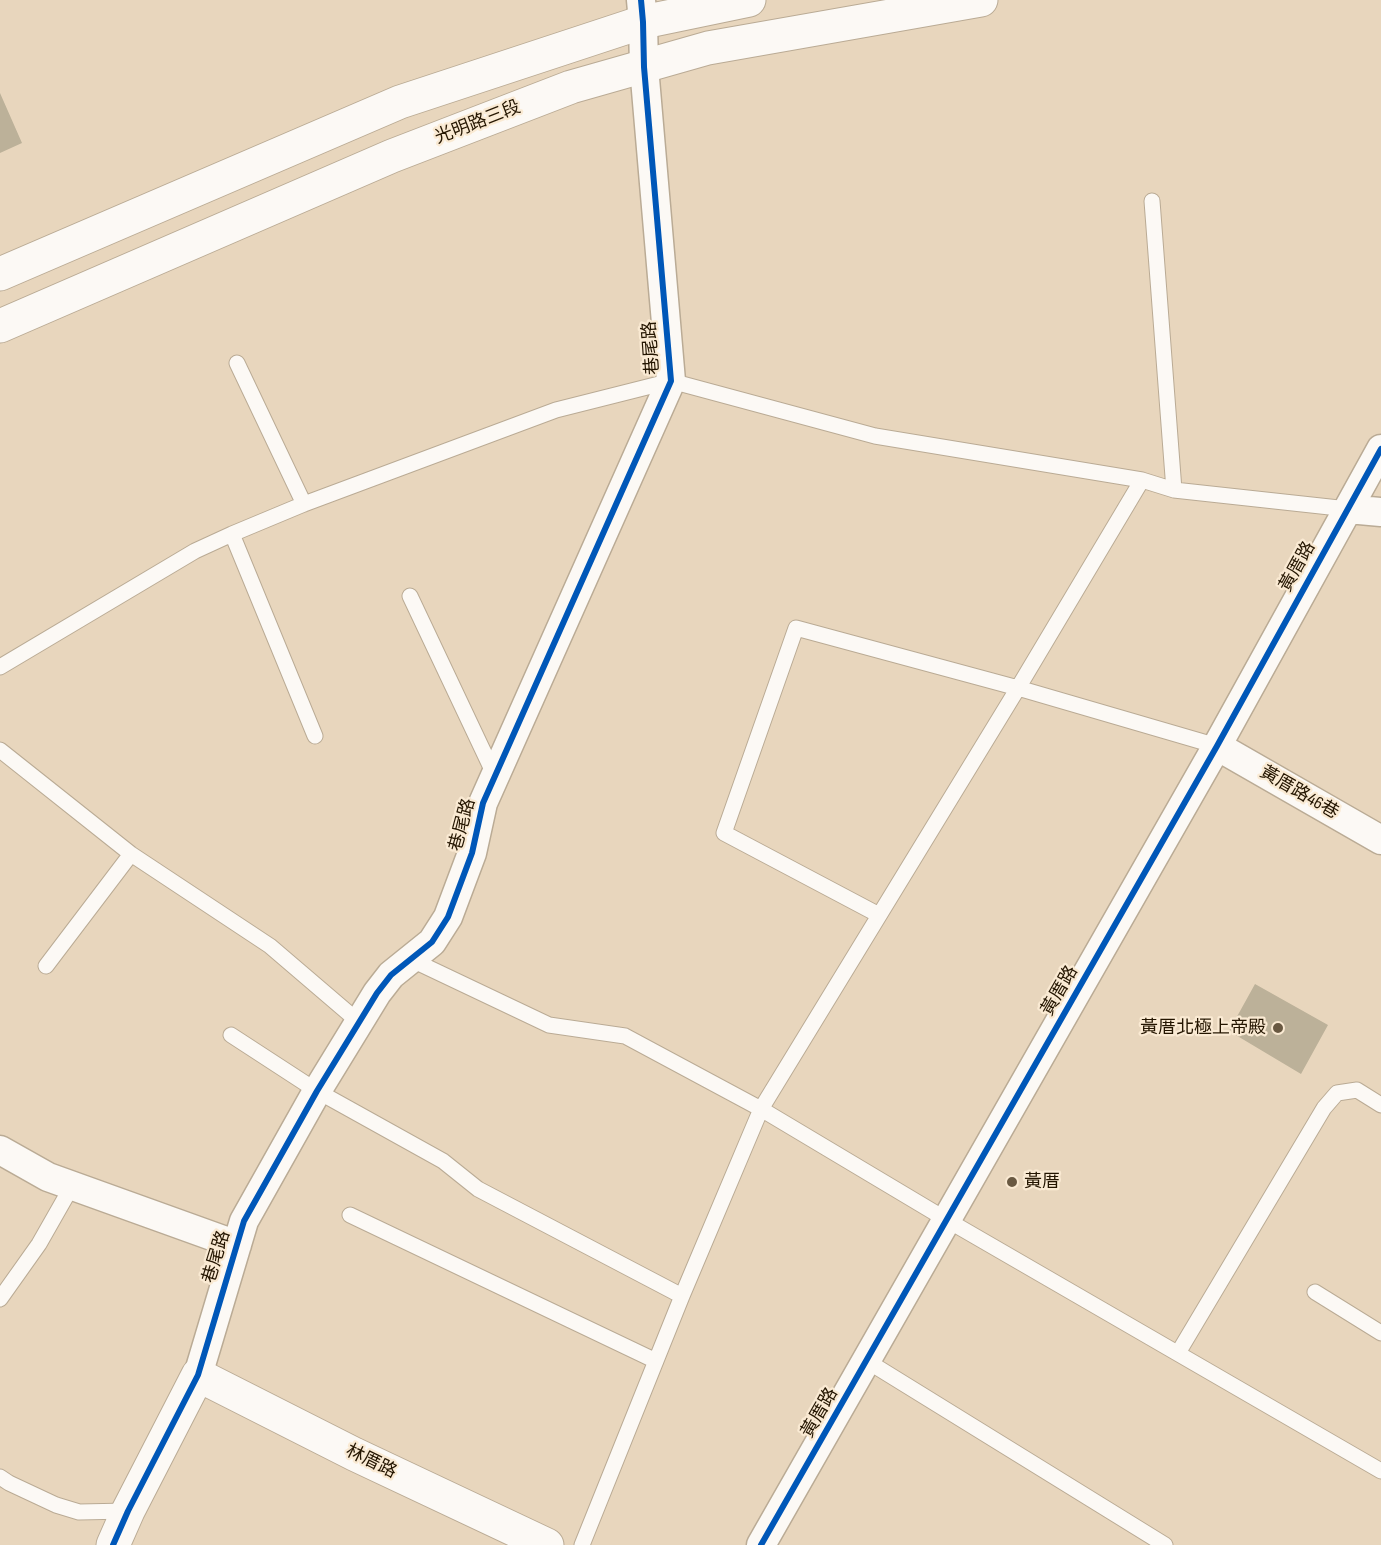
<!DOCTYPE html>
<meta charset="utf-8">
<style>
body{margin:0}
canvas{display:block;background:#e8d6bd}
</style>
<canvas width="1381" height="1545"></canvas>
<script>
const ctx = document.querySelector('canvas').getContext('2d');
ctx.lineJoin = 'round';
function paint(path, color) { ctx.fillStyle = color; ctx.fill(path, 'evenodd'); }
const shape = rows => new Path2D(rows.map(r => 'M' + r).join(''));
function strokePath(path, color, width, dash) { ctx.strokeStyle = color; ctx.lineWidth = width; ctx.lineCap = dash ? 'butt' : 'round'; ctx.setLineDash(dash || []); ctx.stroke(path); }
function drawText(font, color, halo, rows, align = 'center') {
  ctx.font = font + ' "Sofia Sans Condensed","Noto Sans TC",sans-serif'; ctx.lineWidth = 4.5; ctx.setLineDash([]); ctx.textBaseline = 'middle'; ctx.strokeStyle = halo; ctx.fillStyle = color; for (const [text, x, y, turn = 0] of rows) {
    ctx.save(); ctx.translate(x, y); ctx.rotate((+turn || 0) * Math.PI / 180); ctx.textAlign = isNaN(turn) ? turn : align; if (halo) ctx.strokeText(text, 0, 0); ctx.fillText(text, 0, 0); ctx.restore();
  }
}
paint(shape([
 [0,93,22,143,0,153],
 [1255,984,1328,1025,1301,1074,1229,1031]
]), '#bcb199');
const lane = shape([
 [1152,201,1174,490],
 [237,363,304,504],
 [232,534,315,736],
 [410,596,495,776],
 [0,667,195,551,232,534,304,504,556,410,671,381,875,436,1142,480,1174,490,1348,509],
 [0,750,131,854,270,946,360,1023],
 [879,915,724,833,796,628,1018,688,1217,746],
 [410,959,549,1025,625,1036,761,1109,947,1220,1381,1471],
 [46,966,131,854],
 [231,1035,317,1091,443,1161,478,1189,682,1296],
 [350,1215,656,1361],
 [1315,1292,1381,1333],
 [0,1299,39,1244,72,1186],
 [1178,1353,1324,1108,1337,1093,1357,1090,1381,1105],
 [867,1361,1165,1545],
 [0,1477,9,1483,56,1505,79,1512,128,1511],
 [582,1545,682,1296,761,1109,1018,688,1142,480]
]);
const street = shape([
 [1348,509,1381,512],
 [1217,746,1381,840],
 [0,1150,48,1177,237,1245],
 [198,1375,244,1221,317,1091,377,993,391,975,432,942,448,917,472,853,483,803,671,381,644,67,643,22,641,0],
 [761,1545,1217,746,1381,449]
]);
const secondary = shape([
 [0,274,400,102,643,22,749,0],
 [0,326,392,156,571,87,708,48,981,0],
 [113,1545,128,1511,198,1375,354,1454,547,1545]
]);
strokePath(lane, '#baab95', 17);
strokePath(street, '#baab95', 31);
strokePath(secondary, '#baab95', 35);
strokePath(lane, '#fcf9f5', 15);
strokePath(street, '#fcf9f5', 28);
strokePath(secondary, '#fcf9f5', 33);
strokePath(shape([
 [113,1545,128,1511,198,1375,244,1221,317,1091,377,993,391,975,432,942,448,917,472,853,483,803,671,381,644,67,643,22,641,0],
 [761,1545,1217,746,1381,449]
]), '#0057b8', 6);
for (const [x, y, r, color] of [
 [1278,1028,6,"#695942"],
 [1012,1182,6,"#695942"]
]) { const dot = new Path2D(); dot.arc(x, y, r, 0, 2 * Math.PI); ctx.fillStyle = color; ctx.fill(dot); strokePath(dot, '#faead3', 2); }
drawText('18px', '#241500', '#faead3', [
 ["光明路三段",478,123,-21],
 ["巷尾路",652,348,-94],
 ["黃厝路",1298,567,-61],
 ["黃厝路46巷",1299,793,30],
 ["巷尾路",463,825,-75],
 ["黃厝路",1060,991,-60],
 ["巷尾路",217,1257,-73],
 ["黃厝路",820,1413,-60],
 ["林厝路",371,1462,26]
]);
drawText('18px', '#241500', '#faead3', [
 ["黃厝北極上帝殿",1266,1028],
 ["黃厝",1024,1182,"left"]
], 'right');
</script>
